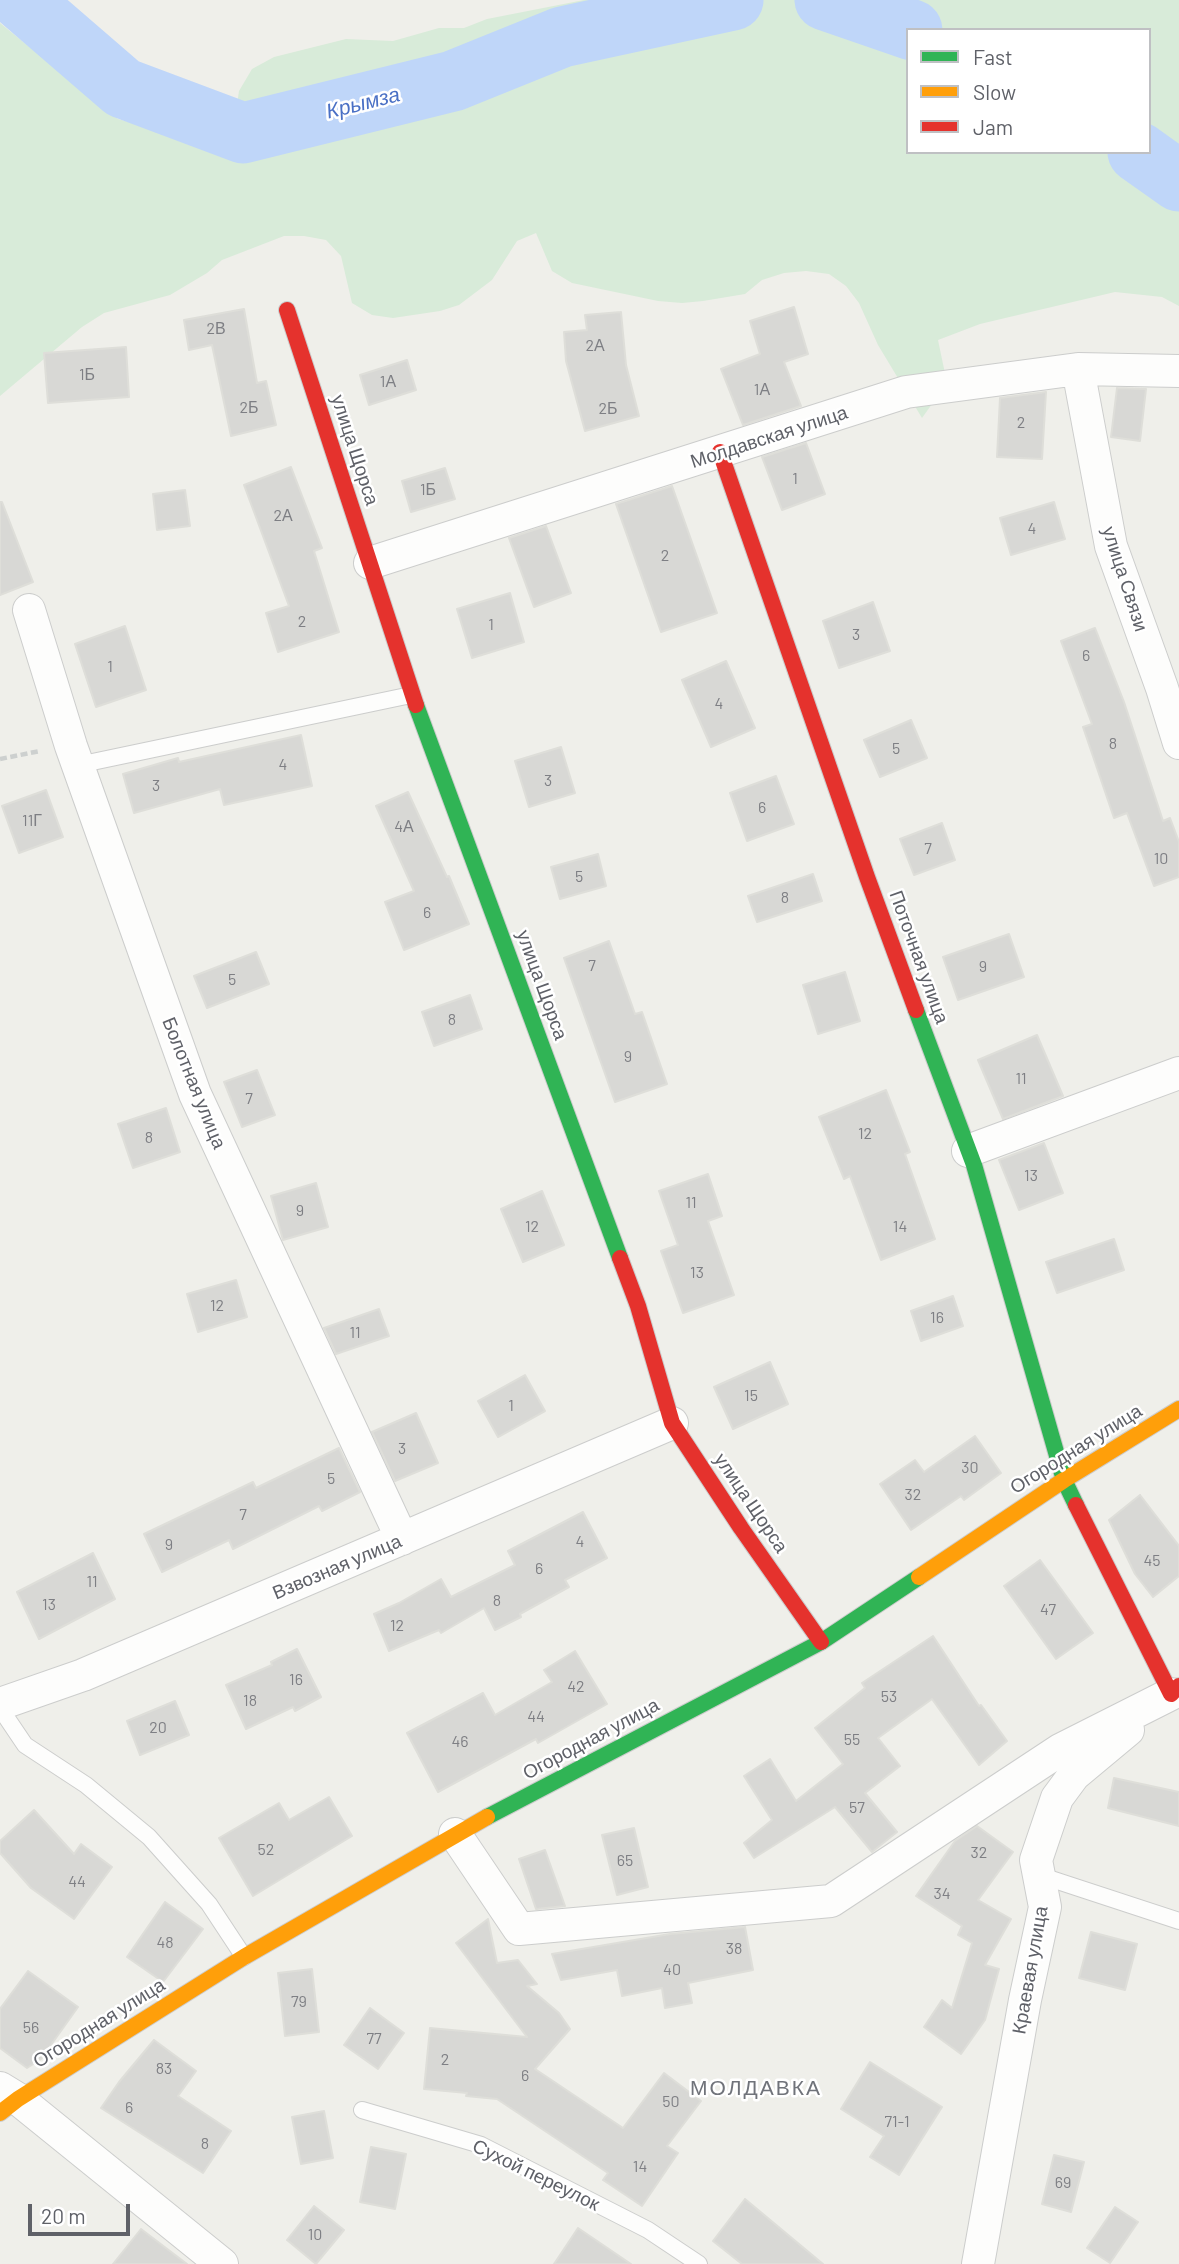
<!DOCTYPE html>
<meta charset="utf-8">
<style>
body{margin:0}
#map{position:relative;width:1179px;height:2264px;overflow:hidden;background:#efefea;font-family:Barlow,sans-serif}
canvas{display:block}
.legend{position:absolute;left:906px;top:28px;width:245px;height:126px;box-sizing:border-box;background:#fff;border:2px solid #bfc0c3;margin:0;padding:9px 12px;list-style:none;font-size:21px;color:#5f6168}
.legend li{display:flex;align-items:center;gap:14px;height:35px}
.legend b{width:35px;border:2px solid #bfc0c3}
.scale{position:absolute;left:28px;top:2204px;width:102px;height:32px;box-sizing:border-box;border:4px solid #5f6168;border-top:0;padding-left:9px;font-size:21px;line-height:24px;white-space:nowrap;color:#5f6168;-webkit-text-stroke:5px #fff;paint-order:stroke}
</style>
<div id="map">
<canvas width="1179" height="2264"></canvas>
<ul class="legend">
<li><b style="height:9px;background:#30b455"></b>Fast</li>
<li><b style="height:9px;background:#ff9f0a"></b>Slow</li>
<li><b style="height:9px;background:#e5322d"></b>Jam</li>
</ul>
<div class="scale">20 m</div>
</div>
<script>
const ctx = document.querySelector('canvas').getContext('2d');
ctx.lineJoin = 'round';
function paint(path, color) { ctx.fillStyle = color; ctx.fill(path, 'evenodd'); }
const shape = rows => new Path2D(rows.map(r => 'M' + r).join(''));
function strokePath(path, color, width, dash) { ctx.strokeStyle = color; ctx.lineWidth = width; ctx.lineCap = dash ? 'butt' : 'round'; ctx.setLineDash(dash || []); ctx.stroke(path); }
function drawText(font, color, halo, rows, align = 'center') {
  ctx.font = font + ' Barlow,sans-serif'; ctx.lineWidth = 5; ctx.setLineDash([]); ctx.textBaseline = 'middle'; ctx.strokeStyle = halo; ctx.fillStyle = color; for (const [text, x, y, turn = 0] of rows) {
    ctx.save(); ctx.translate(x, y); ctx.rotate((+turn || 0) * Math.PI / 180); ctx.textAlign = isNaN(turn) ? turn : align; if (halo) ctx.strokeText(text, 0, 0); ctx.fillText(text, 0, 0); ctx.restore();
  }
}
paint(shape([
 [584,0,1179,0,1179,306,1162,297,1115,292,980,324,938,340,947,383,922,418,878,345,859,303,846,286,829,274,806,271,784,273,762,280,745,294,703,301,682,303,658,301,572,283,552,271,536,233,517,241,492,280,459,305,440,311,393,318,372,315,352,303,341,256,326,240,304,236,284,236,222,260,207,273,170,295,104,313,82,327,0,396,0,23,118,119,231,150,243,133,236,111,239,91,252,69,274,57,346,39,393,41,439,28,464,28,487,19],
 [908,30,1149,30,1149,152,908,152]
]), '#d8ebd9');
strokePath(shape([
 [21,0,123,88,243,133,453,81,562,37,733,0],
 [825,0,912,30],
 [1138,152,1179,181]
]), '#bfd6f9', 61);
const building = shape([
 [794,307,808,354,784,362,801,406,743,425,721,369,760,354,750,321,794,307],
 [244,309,257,383,266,381,276,425,231,436,212,345,189,350,184,320,244,309],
 [621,312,626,365,639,416,585,431,566,361,564,332,587,330,585,315,621,312],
 [126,347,129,397,48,403,44,353,126,347],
 [407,360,416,390,369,405,360,375,407,360],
 [1117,388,1146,389,1140,441,1111,437,1117,388],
 [1046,392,1042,459,997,457,1000,398,1046,392],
 [806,443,825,494,782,510,762,457,806,443],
 [291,467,322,548,314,551,339,632,278,652,266,613,289,606,244,485,291,467],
 [445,468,455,499,411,512,402,481,445,468],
 [672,486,717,613,661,632,616,504,672,486],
 [185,490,190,526,157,530,153,494,185,490],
 [0,502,2,502,33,582,0,595,0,502],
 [1054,502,1065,539,1011,555,1000,518,1054,502],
 [546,526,571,593,534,607,509,538,546,526],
 [510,593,524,642,472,658,457,609,510,593],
 [873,602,890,651,839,668,823,621,873,602],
 [125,626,146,690,96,707,75,644,125,626],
 [1095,628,1124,702,1163,821,1170,818,1179,842,1179,877,1154,886,1127,813,1114,818,1083,727,1092,724,1061,641,1095,628],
 [726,661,755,728,711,747,682,680,726,661],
 [911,720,927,758,880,777,864,740,911,720],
 [301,735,312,786,224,805,220,789,134,813,123,774,178,758,179,762,301,735],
 [561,747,575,793,529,807,515,761,561,747],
 [776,776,794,824,747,841,730,793,776,776],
 [46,790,63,837,19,853,2,806,46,790],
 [408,792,447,877,449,876,469,924,404,950,385,902,414,891,376,806,408,792],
 [942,823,955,860,914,875,900,839,942,823],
 [598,854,606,886,560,899,551,867,598,854],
 [813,874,822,901,757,922,748,896,813,874],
 [1009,934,1024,977,958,1000,943,957,1009,934],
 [609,941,635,1014,642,1012,667,1084,615,1102,564,958,609,941],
 [256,952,269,984,207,1008,194,976,256,952],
 [845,972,860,1021,818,1034,803,985,845,972],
 [470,995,482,1029,434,1046,422,1012,470,995],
 [1037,1035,1063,1096,1003,1119,978,1060,1037,1035],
 [257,1070,275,1115,242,1127,224,1082,257,1070],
 [886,1090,910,1152,905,1154,935,1239,881,1260,850,1176,844,1179,819,1117,886,1090],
 [166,1108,180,1152,133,1168,118,1124,166,1108],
 [1044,1143,1063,1193,1019,1210,999,1160,1044,1143],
 [708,1174,722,1216,708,1221,734,1295,683,1313,661,1251,678,1245,659,1191,708,1174],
 [316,1183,328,1227,283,1240,271,1196,316,1183],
 [542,1191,564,1245,523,1262,501,1209,542,1191],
 [1114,1239,1124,1270,1057,1293,1046,1262,1114,1239],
 [236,1280,247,1317,198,1332,187,1294,236,1280],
 [953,1296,963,1326,921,1341,911,1311,953,1296],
 [379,1309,389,1336,336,1354,324,1328,379,1309],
 [770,1362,788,1404,733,1429,714,1387,770,1362],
 [525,1375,545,1411,498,1437,478,1401,525,1375],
 [416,1413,438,1463,395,1481,372,1432,416,1413],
 [975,1436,1001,1473,964,1500,961,1496,911,1530,880,1484,915,1460,924,1472,975,1436],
 [339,1448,360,1492,322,1511,319,1506,233,1549,229,1540,162,1572,144,1534,253,1482,256,1488,339,1448],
 [1140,1495,1179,1546,1179,1576,1153,1597,1135,1574,1109,1520,1140,1495],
 [583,1512,607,1558,565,1580,569,1587,520,1614,521,1617,495,1630,484,1608,441,1633,439,1630,389,1651,374,1614,399,1603,441,1579,451,1597,515,1565,508,1551,583,1512],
 [93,1553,115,1599,39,1639,17,1592,93,1553],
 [1040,1560,1093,1633,1056,1659,1004,1586,1040,1560],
 [933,1636,979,1706,981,1705,1007,1741,979,1765,932,1699,878,1738,900,1766,865,1793,897,1832,872,1852,835,1807,754,1858,744,1843,772,1820,744,1776,770,1759,796,1801,843,1764,815,1728,865,1688,862,1683,933,1636],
 [297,1649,321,1697,295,1711,293,1707,246,1729,226,1685,272,1665,271,1662,297,1649],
 [575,1651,607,1704,538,1743,536,1739,438,1792,407,1733,483,1693,495,1715,552,1682,544,1670,575,1651],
 [175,1701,189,1735,140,1755,127,1721,175,1701],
 [1114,1778,1179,1792,1179,1826,1108,1808,1114,1778],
 [329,1797,352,1836,253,1896,219,1838,279,1803,289,1820,329,1797],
 [34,1810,74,1854,81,1844,112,1867,74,1919,31,1888,0,1853,0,1841,34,1810],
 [977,1826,1013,1852,978,1900,1011,1919,985,1965,999,1969,985,2020,961,2054,924,2027,942,2000,952,2008,972,1943,958,1935,962,1926,916,1896,955,1841,977,1826],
 [634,1828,648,1887,617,1895,602,1835,634,1828],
 [545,1850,565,1906,536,1909,519,1859,545,1850],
 [165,1902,203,1929,163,1982,127,1957,165,1902],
 [488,1919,497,1963,518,1960,537,1984,527,1986,559,2013,570,2029,535,2069,623,2128,664,2073,701,2101,667,2146,678,2153,642,2206,603,2180,608,2173,497,2099,466,2096,467,2093,424,2089,430,2028,527,2037,456,1943,488,1919],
 [745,1927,753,1970,688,1983,692,2003,665,2008,662,1988,622,1996,617,1970,561,1980,552,1954,670,1934,745,1927],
 [1091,1932,1137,1944,1125,1990,1079,1978,1091,1932],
 [312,1969,319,2032,285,2036,278,1973,312,1969],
 [28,1971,78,2007,41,2059,27,2068,0,2048,0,2009,28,1971],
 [370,2008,404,2033,378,2069,344,2045,370,2008],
 [154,2040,196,2071,178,2096,231,2131,203,2173,101,2108,119,2082,154,2040],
 [870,2062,942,2107,899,2175,870,2157,884,2136,841,2109,870,2062],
 [324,2111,333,2158,301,2164,292,2117,324,2111],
 [371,2147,406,2154,395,2209,360,2202,371,2147],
 [1054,2155,1084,2162,1071,2212,1042,2204,1054,2155],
 [745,2199,823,2264,742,2264,713,2241,745,2199],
 [314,2206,344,2230,316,2264,287,2240,314,2206],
 [1115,2207,1138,2222,1110,2263,1087,2248,1115,2207],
 [578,2228,631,2264,554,2264,578,2228],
 [141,2229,187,2264,113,2264,141,2229]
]);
paint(building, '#d8d8d5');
strokePath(building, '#deded9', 2);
const lane = shape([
 [78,765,411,695],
 [0,1708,25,1745,86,1785,149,1837,209,1904,244,1957],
 [1039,1875,1179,1921],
 [362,2110,481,2145,648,2230,699,2264]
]);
const street = shape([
 [1078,369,1111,546,1162,688,1179,743],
 [370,563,906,392,1078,369,1179,371],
 [29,610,71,746,195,1094,402,1539],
 [968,1151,1179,1073],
 [0,1704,83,1675,672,1423],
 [455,1834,519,1929,831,1901,1060,1750,1171,1694],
 [0,2088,18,2099,222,2264],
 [978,2264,1025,2000,1045,1907,1036,1860,1057,1798,1074,1775,1128,1730]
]);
const fast = shape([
 [416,705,620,1258],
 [916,1010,974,1165,1064,1480,1076,1505],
 [487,1817,821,1642,919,1577]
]);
const slow = shape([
 [919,1577,1064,1480,1179,1409],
 [0,2113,18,2099,244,1957,487,1817]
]);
const jam = shape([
 [287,310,416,705],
 [720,452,867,877,916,1010],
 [620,1258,638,1306,672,1423,741,1528,821,1642],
 [1076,1505,1171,1694,1179,1686]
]);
strokePath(lane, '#cccdcc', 18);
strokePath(street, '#cccdcc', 34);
strokePath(fast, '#ccc', 18);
strokePath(slow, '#ccc', 18);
strokePath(jam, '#ccc', 18);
strokePath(shape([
 [0,759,40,751]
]), '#cdd0cf', 4.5, [7, 3.5]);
strokePath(lane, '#fdfdfc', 16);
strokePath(street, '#fdfdfc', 32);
strokePath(fast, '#30b455', 16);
strokePath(slow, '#ff9f0a', 16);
strokePath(jam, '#e5322d', 16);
drawText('16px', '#7e7f84', null, [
 ["2В",216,329],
 ["2А",595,346],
 ["1Б",87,375],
 ["1А",388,382],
 ["1А",762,390],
 ["2Б",249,408],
 ["2Б",608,409],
 ["2",1021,423],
 ["1",795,479],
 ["1Б",428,490],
 ["2А",283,516],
 ["4",1032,529],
 ["2",665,556],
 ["2",302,622],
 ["1",491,625],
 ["3",856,635],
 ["6",1086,656],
 ["1",110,667],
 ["4",719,704],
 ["8",1113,744],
 ["5",896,749],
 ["4",283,765],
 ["3",548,781],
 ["3",156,786],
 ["6",762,808],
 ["11Г",32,821],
 ["4А",404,827],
 ["7",928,849],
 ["10",1161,859],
 ["5",579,877],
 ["8",785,898],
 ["6",427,913],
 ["7",592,966],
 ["9",983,967],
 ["5",232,980],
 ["8",452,1020],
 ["9",628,1057],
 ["11",1021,1079],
 ["7",249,1099],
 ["12",865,1134],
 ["8",149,1138],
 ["13",1031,1176],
 ["11",691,1203],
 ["9",300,1211],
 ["12",532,1227],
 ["14",900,1227],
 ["13",697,1273],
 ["12",217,1306],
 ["16",937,1318],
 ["11",355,1333],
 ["15",751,1396],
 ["1",511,1406],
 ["3",402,1449],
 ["30",970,1468],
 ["5",331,1479],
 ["32",913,1495],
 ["7",243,1515],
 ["4",580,1542],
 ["9",169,1545],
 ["45",1152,1561],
 ["6",539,1569],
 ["11",92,1582],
 ["8",497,1601],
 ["13",49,1605],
 ["47",1048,1610],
 ["12",397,1626],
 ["16",296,1680],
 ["42",576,1687],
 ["53",889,1697],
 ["18",250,1701],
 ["44",536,1717],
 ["20",158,1728],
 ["55",852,1740],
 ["46",460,1742],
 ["57",857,1808],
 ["52",266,1850],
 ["32",979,1853],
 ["65",625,1861],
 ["44",77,1882],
 ["34",942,1894],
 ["48",165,1943],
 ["38",734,1949],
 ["40",672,1970],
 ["79",299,2002],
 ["56",31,2028],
 ["77",374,2039],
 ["2",445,2060],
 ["83",164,2069],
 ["6",525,2076],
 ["50",671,2102],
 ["6",129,2108],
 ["71-1",897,2122],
 ["8",205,2144],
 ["14",640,2167],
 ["69",1063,2183],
 ["10",315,2235]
]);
drawText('19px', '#5f6168', '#fff', [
 ["Молдавская улица",769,437,-18],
 ["улица Щорса",355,450,72],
 ["улица Связи",1125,579,72],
 ["Поточная улица",919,957,70],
 ["улица Щорса",542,985,70],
 ["Болотная улица",194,1083,68],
 ["Огородная улица",1076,1449,-32],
 ["улица Щорса",751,1503,56],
 ["Взвозная улица",337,1567,-23],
 ["Огородная улица",591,1739,-28],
 ["Краевая улица",1030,1970,-80],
 ["Огородная улица",99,2023,-32],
 ["Сухой переулок",536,2175,26]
]);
drawText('italic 21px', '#4a70c5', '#fff', [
 ["Крымза",363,103,-14]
]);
ctx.letterSpacing = '2px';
drawText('21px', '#70737a', '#fff', [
 ["МОЛДАВКА",756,2088]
]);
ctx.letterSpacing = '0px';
</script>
